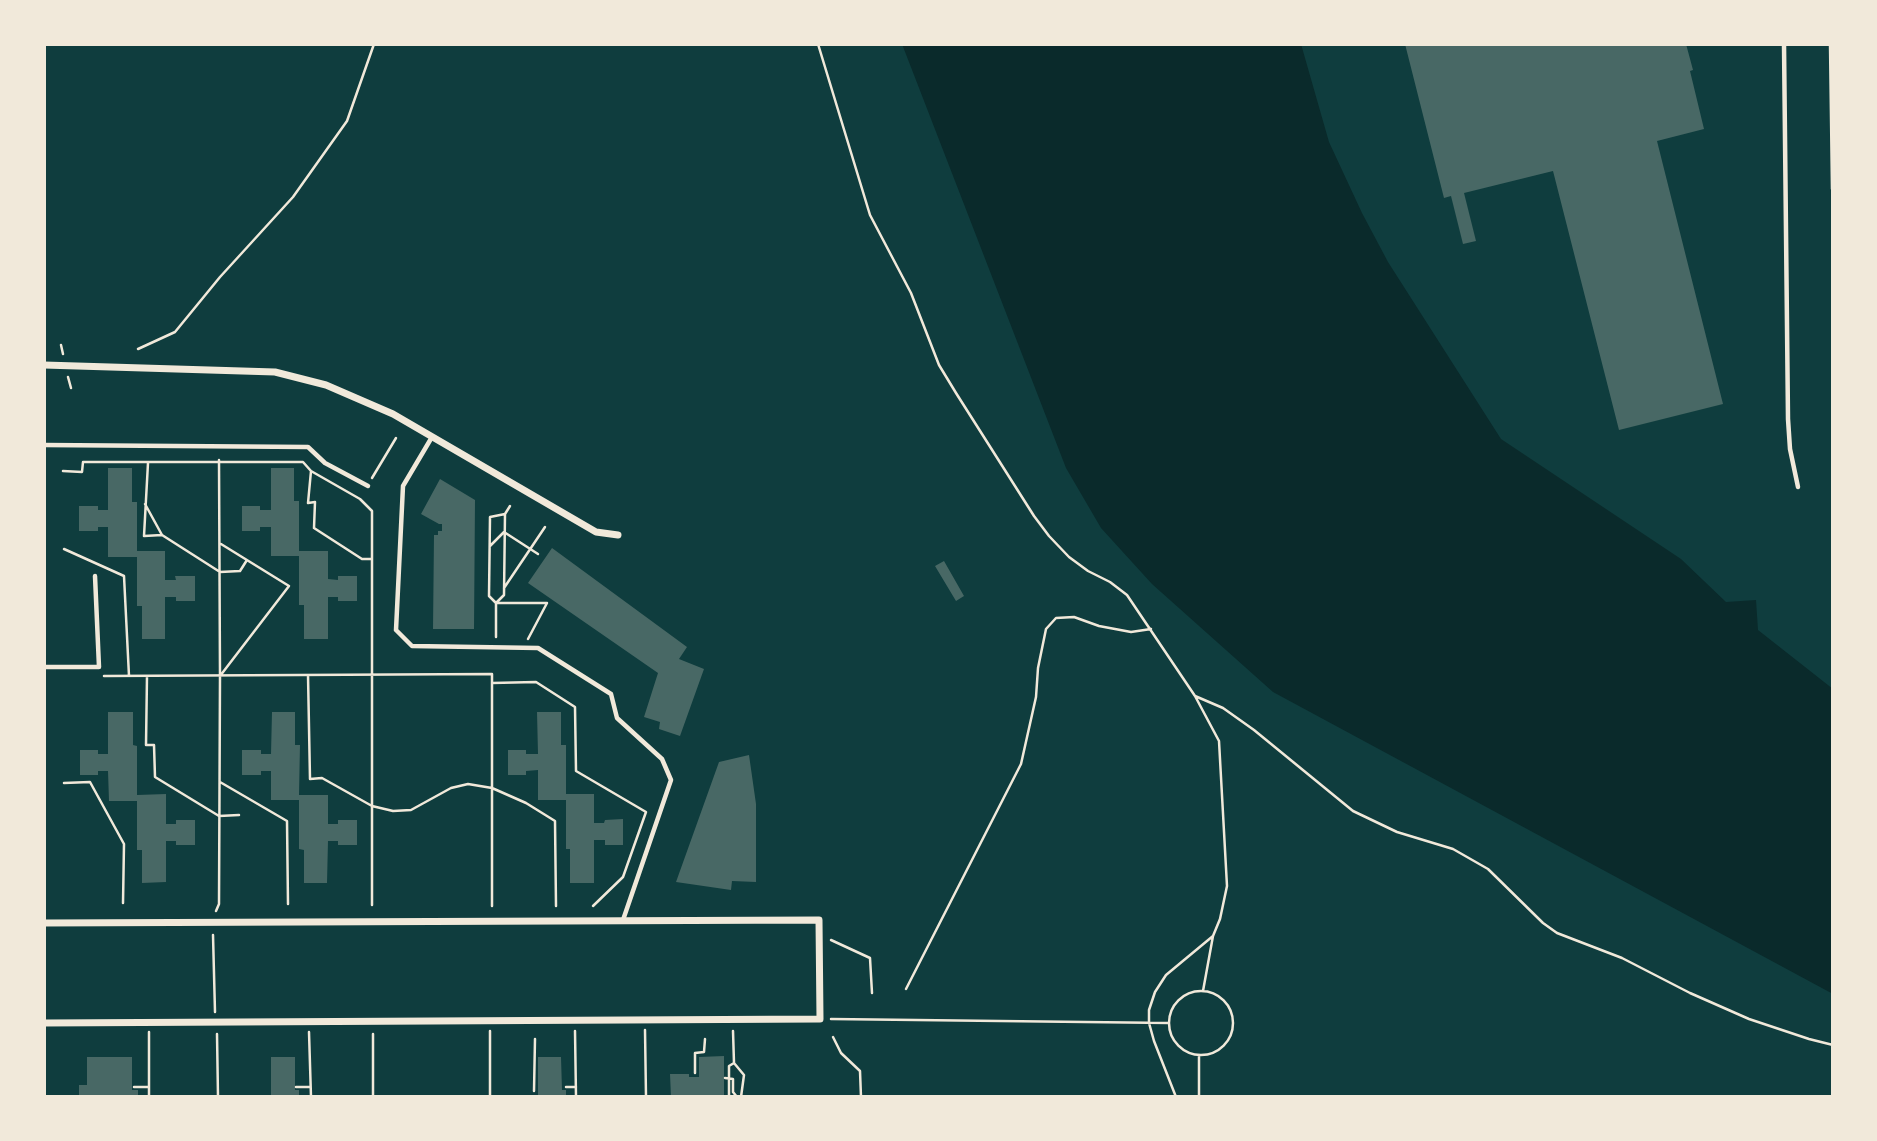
<!DOCTYPE html>
<style>
body{margin:0}
#map{position:relative;width:1877px;height:1141px;overflow:hidden;background:#0f3d3e;font-family:"DM Sans",sans-serif}
canvas{display:block}
.frame{position:absolute;inset:0;border:46px solid #f1e9da;pointer-events:none}
</style>
<div id="map">
<canvas width="1877" height="1141"></canvas>
<div class="frame"></div>
</div>
<script>
const ctx = document.querySelector('canvas').getContext('2d');
ctx.lineJoin = 'round';
function paint(path, color) { ctx.fillStyle = color; ctx.fill(path, 'evenodd'); }
const shape = rows => new Path2D(rows.map(r => 'M' + r).join(''));
function strokePath(path, color, width, dash) { ctx.strokeStyle = color; ctx.lineWidth = width; ctx.lineCap = dash ? 'butt' : 'round'; ctx.setLineDash(dash || []); ctx.stroke(path); }
paint(shape([
 [902,44,1301,44,1329,142,1362,213,1388,262,1501,439,1681,559,1726,602,1756,600,1758,630,1833,689,1833,994,1273,692,1152,584,1101,528,1066,468]
]), '#0a2a2b');
paint(shape([
 [1405,44,1686,44,1693,70,1690,71,1704,129,1657,141,1723,404,1619,430,1553,171,1464,193,1476,241,1463,244,1451,196,1444,198],
 [108,468,132,468,132,502,137,502,137,551,165,551,165,580,176,580,175,576,195,576,195,601,176,601,176,597,165,597,165,639,142,639,142,606,137,606,137,557,108,557,108,527,98,527,98,531,79,531,79,506,98,506,98,510,108,510],
 [271,468,294,468,294,501,299,501,299,551,328,551,328,579,338,580,338,576,357,576,357,601,338,601,338,597,328,597,328,639,304,639,304,605,299,605,299,556,271,556,271,527,260,527,260,531,242,531,242,506,260,506,260,510,271,510],
 [440,479,475,500,474,629,433,629,434,535,438,535,438,531,442,531,442,524,439,524,421,514],
 [552,548,687,647,679,659,704,669,680,736,659,729,660,722,644,717,658,673,528,583],
 [944,561,964,596,956,601,935,566],
 [108,712,133,712,133,745,137,746,137,795,166,794,166,824,176,824,176,820,195,820,195,845,176,845,176,841,166,841,166,882,142,883,142,850,137,850,137,801,109,801,108,771,98,771,98,775,80,775,80,750,98,750,98,754,108,754],
 [272,712,295,712,295,745,300,745,299,795,328,795,328,824,338,824,338,820,357,820,357,845,338,845,338,841,328,841,327,883,304,883,304,850,299,849,299,800,271,800,271,771,261,771,261,775,242,775,242,750,261,750,261,754,271,754],
 [537,712,561,712,561,745,566,745,566,794,594,794,594,823,604,823,605,820,623,819,623,845,605,845,605,840,594,840,594,883,570,883,570,849,566,849,566,800,538,800,538,770,526,771,526,775,508,775,508,750,526,750,526,754,538,754],
 [749,755,756,804,756,882,732,881,731,890,676,882,719,762],
 [724,1056,724,1097,700,1097,700,1095,671,1097,670,1074,689,1074,689,1077,699,1077,699,1057],
 [87,1057,132,1057,132,1090,138,1090,138,1097,79,1097,79,1085,87,1085],
 [271,1057,295,1057,295,1090,299,1090,299,1097,271,1097],
 [538,1057,561,1057,562,1090,566,1090,566,1097,538,1097],
 [508,1095,527,1095,527,1097,508,1097]
]), '#486865');
strokePath(shape([
 [818,44,870,215,911,293,939,365,956,393,1034,516,1049,536,1069,557,1088,571,1110,582,1127,595,1195,696,1219,741,1227,886,1220,919,1213,936,1166,975,1155,992,1149,1010,1149,1023,1154,1041,1176,1097],
 [61,345,63,354],
 [138,349,175,332,220,277,293,197,347,121,374,44],
 [68,377,71,388],
 [148,463,144,536,162,535,220,572,240,571,247,560],
 [63,471,82,472,83,462,303,462,311,471,360,499,372,511,372,905],
 [311,471,308,503,315,502,314,528,362,559,372,559],
 [372,478,396,438],
 [145,504,162,535],
 [505,514,504,595,496,603,547,603,528,639],
 [490,546,504,532,538,554],
 [64,549,124,576,129,676],
 [504,588,545,527],
 [496,637,496,603,489,596,490,517,505,514,510,506],
 [308,675,310,779,322,778,372,806,393,811,411,810,451,788,468,784,492,788,526,803,555,821,556,906],
 [104,676,492,674,492,906],
 [147,676,146,745,154,745,155,777,219,816,239,815],
 [220,676,289,586,221,544],
 [492,683,536,682,575,707,576,771,646,812,623,877,593,906],
 [1195,696,1223,708,1254,730,1353,811,1397,832,1453,849,1488,869,1543,923,1557,933,1622,958,1690,993,1749,1019,1809,1039,1833,1045],
 [220,782,287,821,288,904],
 [64,783,90,782,124,844,123,903],
 [216,911,219,904,220,676,219,460],
 [213,935,215,1012],
 [831,940,870,958,872,993],
 [906,989,1021,764,1036,697,1038,668,1046,629,1056,618,1074,617,1099,626,1131,632,1151,629],
 [1203,991,1213,936],
 '1169 1023a32 32 0 1 1 64 0a32 32 0 1 1-64 0Z',
 [831,1019,1169,1023],
 [645,1030,646,1097],
 [490,1031,490,1097],
 [575,1031,576,1097],
 [733,1031,734,1063,744,1075,741,1097],
 [309,1032,311,1097],
 [217,1034,218,1097],
 [373,1034,373,1097],
 [833,1037,841,1053,860,1071,861,1097],
 [1199,1055,1199,1097],
 [695,1073,695,1053,704,1052,705,1039],
 [725,1078,733,1079,733,1092,737,1097],
 [134,1087,149,1087],
 [296,1087,310,1087],
 [566,1087,576,1087],
 [534,1091,535,1039],
 [149,1097,149,1032],
 [729,1097,729,1066,734,1063]
]), '#f1e9da', 2.5);
strokePath(shape([
 [1784,44,1788,419,1790,449,1798,487],
 [1831,44,1833,189],
 [432,437,403,486,396,630,412,646,538,648,611,694,617,718,662,759,671,780,623,920],
 [44,445,308,447,325,463,368,486],
 [44,667,99,667,95,576]
]), '#f1e9da', 4.5);
strokePath(shape([
 [44,365,275,372,326,385,393,414,596,532,618,535],
 [44,923,819,920,820,1019,44,1023]
]), '#f1e9da', 7);
</script>
